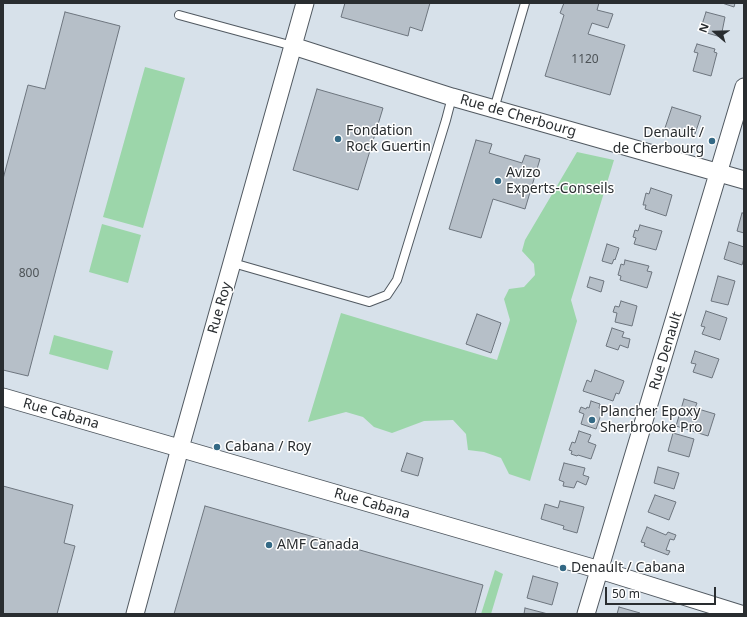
<!DOCTYPE html>
<style>
body{margin:0}
#map{position:relative;width:747px;height:617px;overflow:hidden;background:#d7e1ea;font-family:"Noto Sans",sans-serif}
canvas{display:block}
.frame{position:absolute;inset:0;border:4px solid #292d30;pointer-events:none}
.north{position:absolute;left:695px;top:12px;width:40px;height:40px;-webkit-text-stroke:3px #fff;paint-order:stroke;rotate:290deg;font-size:11px;font-weight:700;line-height:16px;text-align:center;color:#292d30}
.north::after{content:'';display:block;margin:auto;width:14px;height:18px;background:#292d30;clip-path:polygon(50% 0,100% 100%,50% 72%,0 100%)}
.scale{position:absolute;left:605px;top:587px;width:111px;height:18px;box-sizing:border-box;border:2px solid #292d30;border-top:0;padding-left:5px;font-size:12px;line-height:14px;white-space:nowrap;color:#292d30;-webkit-text-stroke:3px #fff;paint-order:stroke}
</style>
<div id="map">
<canvas width="747" height="617"></canvas>
<div class="frame"></div>
<div class="north">N</div>
<div class="scale">50 m</div>
</div>
<script>
const ctx = document.querySelector('canvas').getContext('2d');
ctx.lineJoin = 'round';
function paint(path, color) { ctx.fillStyle = color; ctx.fill(path, 'evenodd'); }
const shape = rows => new Path2D(rows.map(r => 'M' + r).join(''));
function strokePath(path, color, width, dash) { ctx.strokeStyle = color; ctx.lineWidth = width; ctx.lineCap = dash ? 'butt' : 'round'; ctx.setLineDash(dash || []); ctx.stroke(path); }
function drawText(font, color, halo, rows, align = 'center') {
  ctx.font = font + ' "Noto Sans",sans-serif'; ctx.lineWidth = 3; ctx.setLineDash([]); ctx.textBaseline = 'middle'; ctx.strokeStyle = halo; ctx.fillStyle = color; for (const [text, x, y, turn = 0] of rows) {
    ctx.save(); ctx.translate(x, y); ctx.rotate((+turn || 0) * Math.PI / 180); ctx.textAlign = isNaN(turn) ? turn : align; if (halo) ctx.strokeText(text, 0, 0); ctx.fillText(text, 0, 0); ctx.restore();
  }
}
paint(shape([
 [145,67,185,78,143,228,103,217],
 [577,152,614,160,571,300,577,321,530,481,509,474,501,458,484,452,468,450,466,434,453,420,424,421,392,433,374,427,363,417,346,412,308,422,341,313,497,360,510,320,504,299,509,289,524,287,535,275,534,264,522,251,525,240],
 [102,224,141,235,128,283,89,272],
 [54,335,113,351,108,370,49,354],
 [495,570,503,574,491,614,481,614]
]), '#9cd6aa');
const building = shape([
 [345,3,430,3,422,31,410,27,408,36,341,17,345,3],
 [564,3,599,3,597,10,613,14,608,28,592,23,588,34,625,45,610,95,545,76,564,15,560,13,564,3],
 [722,3,735,3,734,7,722,3],
 [65,12,120,26,28,376,3,370,3,179,28,85,45,89,65,12],
 [706,12,725,17,721,37,700,31,706,12],
 [697,44,715,49,714,52,717,53,711,76,693,71,698,53,694,52,697,44],
 [317,89,383,108,358,190,293,170,317,89],
 [672,107,701,116,694,137,689,136,689,138,678,134,678,132,665,128,672,107],
 [476,140,492,144,489,153,522,163,525,155,540,159,525,209,493,199,481,238,449,229,476,140],
 [651,188,672,195,666,216,645,209,646,205,643,205,646,193,649,194,651,188],
 [742,213,744,213,744,233,737,231,742,213],
 [640,225,662,231,656,250,634,244,636,238,633,237,635,230,638,231,640,225],
 [729,242,744,247,744,258,742,265,724,259,729,242],
 [607,244,619,248,615,260,614,259,612,264,602,261,607,244],
 [625,260,649,266,647,271,652,272,647,288,620,280,621,276,618,275,621,264,624,265,625,260],
 [718,276,735,281,728,305,711,301,718,276],
 [590,277,604,281,601,292,587,287,590,277],
 [621,301,637,306,632,326,615,322,617,313,613,312,615,306,619,307,621,301],
 [706,311,727,318,720,340,702,334,705,327,701,326,706,311],
 [477,314,501,323,491,353,466,344,477,314],
 [612,328,624,332,622,337,630,339,628,348,620,345,618,350,606,346,612,328],
 [695,351,719,359,712,378,693,372,696,364,691,363,695,351],
 [595,370,624,381,619,394,616,393,613,401,583,391,587,380,591,382,595,370],
 [684,399,697,403,695,408,715,414,708,436,676,426,684,399],
 [591,401,600,404,599,408,603,409,596,429,581,424,584,414,579,412,581,407,586,409,587,407,589,408,591,401],
 [579,431,591,435,588,442,596,445,591,459,578,455,577,456,571,454,572,451,569,450,572,442,575,443,579,431],
 [673,433,694,439,689,457,668,451,673,433],
 [407,453,423,458,418,476,401,471,407,453],
 [564,463,585,468,583,475,589,477,586,485,577,481,574,488,563,486,564,482,559,480,564,463],
 [658,467,679,473,674,489,654,483,658,467],
 [3,486,73,505,64,543,75,546,57,614,3,614,3,486],
 [655,495,676,502,669,520,648,512,655,495],
 [560,501,584,507,577,533,563,529,564,526,541,519,545,504,558,508,560,501],
 [205,506,483,585,475,614,174,614,205,506],
 [647,527,666,535,668,532,676,535,674,540,670,539,666,550,670,551,668,555,644,546,645,543,641,542,647,527],
 [533,576,558,583,552,605,527,598,533,576],
 [619,607,640,613,639,614,617,614,619,607],
 [525,608,548,614,524,614,525,608]
]);
paint(building, '#b6bfc8');
strokePath(building, '#6d757e', 1);
const service = shape([
 [179,15,293,46],
 [494,109,525,3],
 [233,263,369,302,387,295,397,280,446,120,452,97]
]);
const minor = shape([
 [293,46,452,97,744,180],
 [3,397,600,570,741,614],
 [135,614,180,448,305,3],
 [586,614,744,87]
]);
strokePath(service, '#515961', 10);
strokePath(minor, '#515961', 19);
strokePath(service, '#fff', 8);
strokePath(minor, '#fff', 17);
for (const [x, y, r, color] of [
 [338,139,4,"#346985"],
 [712,141,4,"#346985"],
 [498,181,4,"#346985"],
 [592,420,4,"#346985"],
 [217,447,4,"#346985"],
 [269,545,4,"#346985"],
 [563,568,4,"#346985"]
]) { const dot = new Path2D(); dot.arc(x, y, r, 0, 2 * Math.PI); ctx.fillStyle = color; ctx.fill(dot); strokePath(dot, '#fff', 1.5); }
drawText('12px', '#4c5256', null, [
 ["1120",585,60],
 ["800",29,274]
]);
drawText('14px', '#292d30', '#fff', [
 ["Rue de Cherbourg",518,116,16],
 ["Rue Roy",220,308,-74],
 ["Rue Denault",666,351,-73],
 ["Rue Cabana",61,414,16],
 ["Rue Cabana",372,504,16]
]);
drawText('14px', '#292d30', '#fff', [
 ["Fondation",346,131],
 ["Rock Guertin",346,147],
 ["Denault /",704,133,"right"],
 ["de Cherbourg",704,149,"right"],
 ["Avizo",506,173],
 ["Experts-Conseils",506,189],
 ["Plancher Epoxy",600,412],
 ["Sherbrooke Pro",600,428],
 ["Cabana / Roy",225,447],
 ["AMF Canada",277,545],
 ["Denault / Cabana",571,568]
], 'left');
</script>
